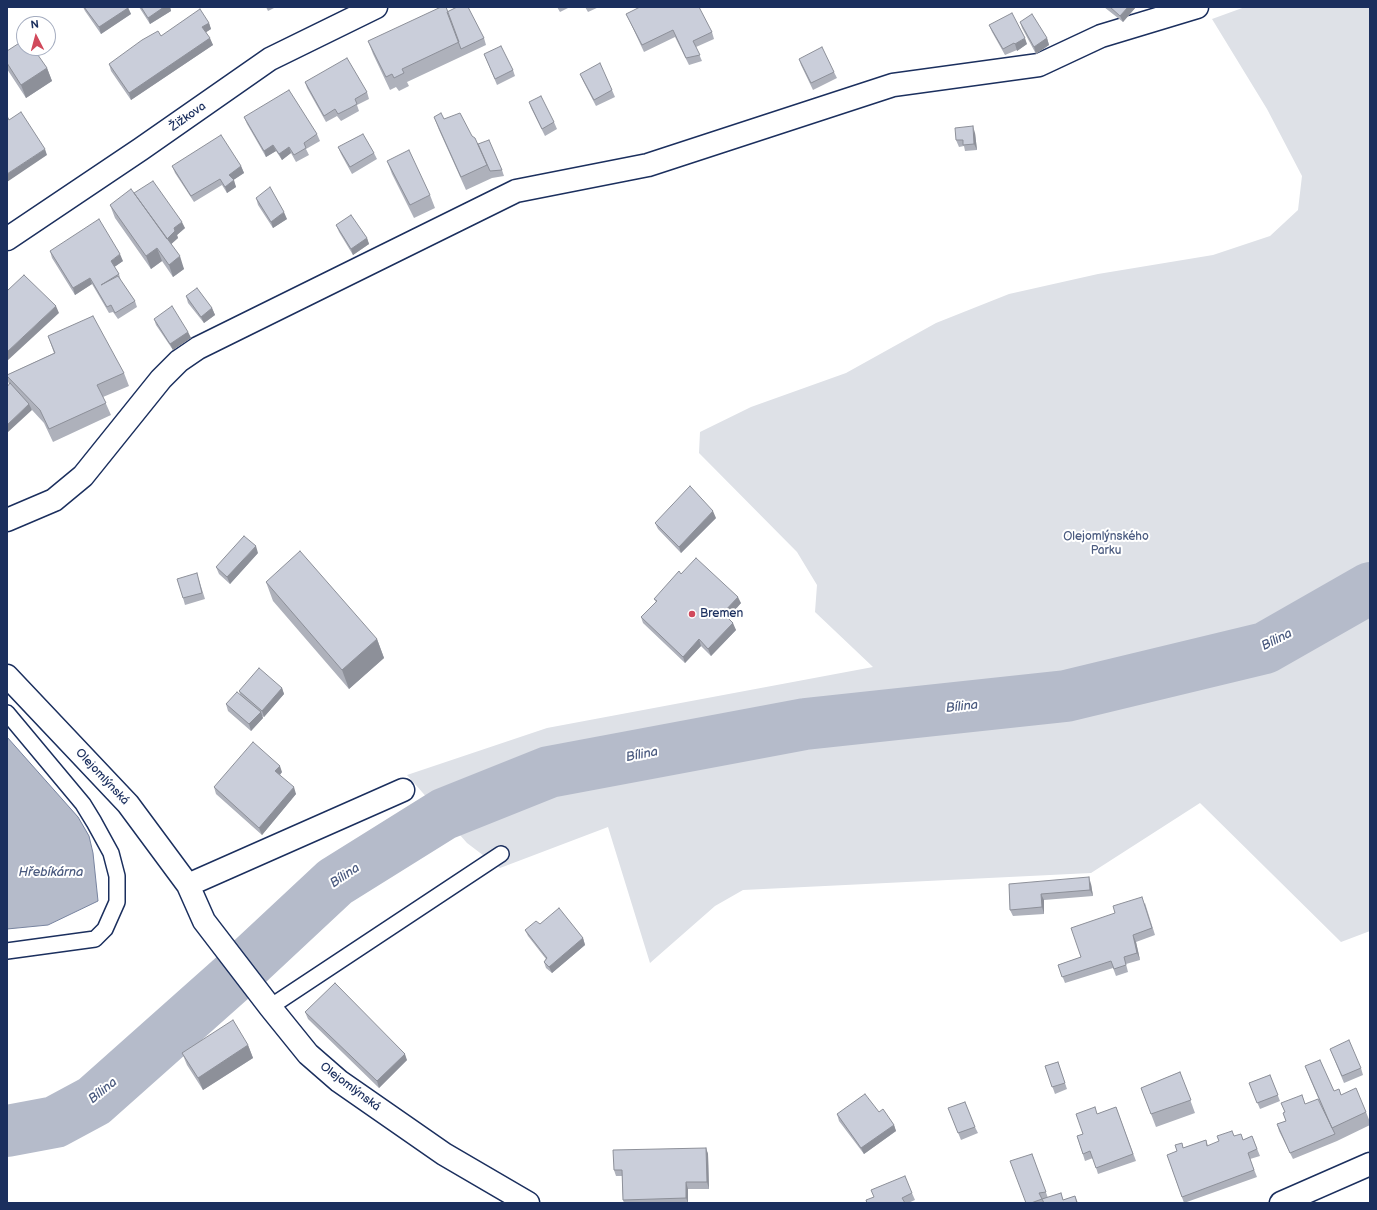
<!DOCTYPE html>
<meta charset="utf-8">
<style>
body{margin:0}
#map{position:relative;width:1377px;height:1210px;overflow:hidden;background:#fff;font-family:"Balsamiq Sans",sans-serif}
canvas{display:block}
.frame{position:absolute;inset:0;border:8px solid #1b2f5e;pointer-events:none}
.north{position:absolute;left:16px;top:16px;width:40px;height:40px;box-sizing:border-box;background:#fff;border:1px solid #a4acbf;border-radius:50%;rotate:354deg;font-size:11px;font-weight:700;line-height:16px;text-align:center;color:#1b2f5e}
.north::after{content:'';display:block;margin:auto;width:14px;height:18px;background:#d1495b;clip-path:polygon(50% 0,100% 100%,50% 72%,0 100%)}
</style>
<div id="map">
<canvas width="1377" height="1210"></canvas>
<div class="frame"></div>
<div class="north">N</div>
</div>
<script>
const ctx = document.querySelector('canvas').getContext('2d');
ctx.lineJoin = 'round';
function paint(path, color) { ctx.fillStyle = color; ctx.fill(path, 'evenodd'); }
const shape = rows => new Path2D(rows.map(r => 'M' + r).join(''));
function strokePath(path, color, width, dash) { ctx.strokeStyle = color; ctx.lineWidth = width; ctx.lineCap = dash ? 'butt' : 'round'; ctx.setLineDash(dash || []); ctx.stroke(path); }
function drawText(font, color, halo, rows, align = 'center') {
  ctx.font = font + ' "Balsamiq Sans",sans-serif'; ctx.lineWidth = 4; ctx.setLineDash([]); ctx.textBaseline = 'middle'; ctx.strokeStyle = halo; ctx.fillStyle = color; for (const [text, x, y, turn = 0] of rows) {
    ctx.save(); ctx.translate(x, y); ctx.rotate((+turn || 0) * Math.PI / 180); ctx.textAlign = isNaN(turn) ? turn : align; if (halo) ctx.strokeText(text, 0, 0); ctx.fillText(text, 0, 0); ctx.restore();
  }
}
paint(shape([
 [1245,7,1370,7,1370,931,1341,942,1200,803,1091,873,743,890,715,906,650,963,608,827,500,868,467,843,407,775,547,728,873,667,815,612,817,585,797,552,699,453,700,432,751,407,846,373,936,323,1009,294,1098,274,1213,255,1270,236,1298,210,1302,176,1267,109,1212,19]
]), '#dee1e7');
const water = shape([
 [7,737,78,817,89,836,93,853,98,901,48,925,7,929,7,737]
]);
paint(water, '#b5bbca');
strokePath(water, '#77839f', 1);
strokePath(shape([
 [7,1131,55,1122,94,1101,230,980,335,882,444,814,549,772,805,724,1066,696,1265,648,1370,588]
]), '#b5bbca', 52);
const lane = shape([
 [7,713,83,804,94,822,111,853,117,876,117,902,105,929,95,939,7,951],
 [270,1007,501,854]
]);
const street = shape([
 [7,239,141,149,270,59,376,7],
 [7,520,54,500,83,476,161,379,179,361,198,348,516,191,648,165,893,85,1039,65,1101,36,1197,7],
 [7,676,128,804,188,885,204,921,270,1007,308,1054,339,1081,444,1154,528,1203],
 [188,885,403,790]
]);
const secondary = shape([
 [1281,1203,1370,1164]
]);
strokePath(lane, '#1b2f5e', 18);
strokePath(street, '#1b2f5e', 25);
strokePath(secondary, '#1b2f5e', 25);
strokePath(lane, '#fff', 15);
strokePath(street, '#fff', 22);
strokePath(secondary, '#fff', 22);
paint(shape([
 [83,7,128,7,131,14,101,34,85,11],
 [139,7,170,7,171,11,150,24],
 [266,7,276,7,268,11],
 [557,7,570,7,560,12],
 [585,7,599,7,588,12],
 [1104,7,1136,7,1123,22],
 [447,12,484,38,486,45,407,82,409,86,399,91,396,87,390,90,373,54,368,41],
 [626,14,712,32,714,39,696,47,702,61,689,65,675,37,644,52,629,20],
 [1020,22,1047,38,1049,45,1036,54,1022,28],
 [209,23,211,29,206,32,213,45,131,100,111,71,109,64,161,36],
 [989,25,1027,44,1017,51,1017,50,1005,55,992,32],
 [7,51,47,68,52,81,26,98,7,69],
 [484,54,513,70,515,76,497,85],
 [799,59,834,72,837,78,813,90,801,65],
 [580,74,612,90,615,97,596,106,583,81],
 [305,82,367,92,369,99,357,105,359,111,341,121,337,116,326,122,307,88],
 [529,102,554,122,557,129,545,136,531,108],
 [244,117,317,134,320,141,306,149,309,155,296,162,291,153,282,160,276,151,266,157,247,124],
 [434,117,444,119,472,136,478,144,502,170,504,176,492,178,466,190,439,130],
 [975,133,977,150,965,151,964,146,959,147,956,140],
 [338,147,374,153,377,159,352,174,341,154],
 [387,161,430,195,435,208,414,218,392,174],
 [172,166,241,166,244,173,233,180,236,187,227,193,222,185,194,202,175,173],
 [134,193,185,228,177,235,178,238,171,244,184,269,173,277,162,261,151,269,115,218,110,205],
 [256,198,287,219,273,228,258,205],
 [336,225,367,238,369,244,353,255,339,232],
 [50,251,123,261,114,267,119,274,121,281,135,301,137,307,118,319,113,312,109,313,92,284,75,295,52,258],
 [186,296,212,308,215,315,204,323,188,303],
 [154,319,188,332,191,338,173,350,156,325],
 [48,336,124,373,129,386,103,397,111,415,53,442,44,423,32,410,9,384,7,379,7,375,54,353],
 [716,518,681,553,658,529,655,523],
 [258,553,230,584,219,574,216,567],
 [681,574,741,603,728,618,736,630,711,656,701,646,685,663,643,623,641,617,656,602,654,599],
 [199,580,205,599,185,605,183,598],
 [266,582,377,639,384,658,349,689,273,601],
 [282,688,284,694,264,717,262,716,263,718,251,731,228,711,226,704,240,694,239,691],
 [282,772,280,775,296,794,262,835,216,794,214,787],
 [1009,884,1091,884,1093,896,1044,900,1044,914,1013,916,1010,910],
 [1145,903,1155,935,1136,942,1140,960,1126,964,1128,972,1116,976,1113,968,1065,983,1058,965,1081,957],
 [540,924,583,938,585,945,552,973,546,968,544,962,546,959,528,936,525,930],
 [305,1012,407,1060,379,1088,308,1019],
 [248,1045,253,1058,203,1090,187,1065,182,1053],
 [1330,1049,1361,1068,1363,1075,1344,1083],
 [1058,1062,1067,1089,1055,1094,1045,1066],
 [1305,1066,1334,1091,1341,1095,1366,1112,1370,1122,1370,1125,1337,1141,1293,1159,1279,1131,1277,1124,1286,1121,1283,1113,1285,1112,1281,1103,1305,1104,1323,1109,1310,1079],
 [1180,1072,1195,1113,1156,1127,1141,1088],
 [1270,1075,1280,1101,1260,1109,1249,1083],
 [1116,1107,1136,1161,1098,1174,1093,1158,1085,1161,1077,1136,1083,1134,1097,1114],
 [948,1108,975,1127,978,1133,961,1140],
 [879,1112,894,1125,896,1131,864,1154,839,1121,837,1114],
 [1234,1136,1243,1140,1252,1136,1260,1156,1250,1159,1257,1177,1184,1203,1167,1155,1177,1151,1175,1145,1183,1148,1206,1140,1208,1146],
 [706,1148,708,1154,709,1189,688,1189,688,1203,624,1203,623,1200,622,1176,616,1176,614,1170],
 [1032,1154,1048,1198,1061,1193,1063,1200,1075,1196,1078,1203,1026,1203],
 [912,1193,915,1200,908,1203,867,1203]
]), '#aeb1bb');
paint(shape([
 [164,7,170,7,171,11,150,24,148,18],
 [1128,7,1136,7,1123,22,1120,16],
 [128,8,131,14,101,34,99,27],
 [209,23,211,29,205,33,202,27],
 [210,38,213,45,131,100,129,93],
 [1025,38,1027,44,1017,51,1015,44],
 [1047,38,1049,45,1036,54,1034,47],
 [47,68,52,81,26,98,21,85],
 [973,126,975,133,977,150,974,144],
 [273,145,276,151,266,157,264,151],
 [289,147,291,153,282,160,279,154],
 [45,149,47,155,7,182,7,174],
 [241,166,244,173,232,181,229,175],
 [234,180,236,187,227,193,225,187],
 [284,212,287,219,273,228,271,222],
 [182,222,185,228,177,235,178,238,168,247,165,240,174,228],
 [367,238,369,244,353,255,351,249],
 [157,248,162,261,151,269,146,256],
 [120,254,123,261,113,268,111,261],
 [180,256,184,269,173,277,169,265],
 [90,278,92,284,75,295,73,288],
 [56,306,59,313,7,361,7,352],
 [212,308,215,315,204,323,201,317],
 [188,332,191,338,173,350,170,344],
 [29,404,32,410,7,433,7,425],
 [713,511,716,518,681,553,679,547],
 [256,546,258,553,230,584,227,577],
 [738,597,741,603,726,620,723,613],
 [733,623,736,630,711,656,708,649],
 [377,639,384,658,349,689,342,670],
 [699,639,701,646,685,663,683,657],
 [282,688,284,694,264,717,262,711],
 [261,712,263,718,251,731,249,724],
 [280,766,282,772,278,777,275,771],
 [294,787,296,794,262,835,259,828],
 [1089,877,1091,884,1093,896,1090,890],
 [1041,894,1044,900,1044,914,1042,907],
 [1133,935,1136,942,1140,960,1137,953],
 [583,938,585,945,552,973,549,967],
 [248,1045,253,1058,203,1090,198,1078],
 [405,1054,407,1060,379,1088,377,1081],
 [894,1125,896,1131,864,1154,861,1148],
 [706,1148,708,1154,709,1189,707,1182],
 [686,1182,688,1189,688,1203,686,1198]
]), '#8d9099');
const building = shape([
 [84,7,128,7,128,8,99,27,84,7],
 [141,7,164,7,148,18,141,7],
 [441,7,446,7,459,42,402,69,404,73,394,78,392,74,386,77,368,41,441,7],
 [457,7,468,7,484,38,461,49,447,12,457,7],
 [640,7,699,7,712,32,693,41,700,55,686,58,673,30,642,45,626,14,640,7],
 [1110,7,1128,7,1120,16,1110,7],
 [200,9,209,23,202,27,210,38,129,93,109,64,142,40,158,31,161,36,200,9],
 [1012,13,1025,38,1015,44,1014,43,1003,49,989,25,1012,13],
 [1032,14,1047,38,1034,47,1020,22,1032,14],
 [24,40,24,48,33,48,47,68,21,85,7,63,7,51,24,40],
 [501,46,513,70,495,79,484,54,501,46],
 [822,47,834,72,811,83,799,59,822,47],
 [347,58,367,92,355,99,357,104,350,108,338,114,335,109,324,116,305,82,347,58],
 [600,63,612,90,594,100,580,74,600,63],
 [289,90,317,134,304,143,306,148,294,155,289,147,279,154,273,145,264,151,244,117,289,90],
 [541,96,554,122,542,129,529,102,541,96],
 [21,112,45,149,7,174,7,116,9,120,21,112],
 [441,113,444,119,460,113,472,136,475,138,487,165,461,177,434,117,441,113],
 [973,126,974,144,963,145,963,140,956,140,955,128,973,126],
 [363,134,374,153,350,167,338,147,363,134],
 [221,135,241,166,229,175,234,180,225,187,220,179,191,196,172,166,221,135],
 [489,140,502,170,490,171,478,144,489,140],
 [409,150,430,195,410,205,387,161,409,150],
 [153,181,182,222,174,228,175,231,167,239,134,193,153,181],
 [270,187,284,212,271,222,256,198,270,187],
 [131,189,180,256,169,265,157,248,146,256,110,205,131,189],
 [351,215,367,238,351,249,336,225,351,215],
 [99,219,120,254,111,261,119,274,101,285,118,276,135,301,115,313,111,305,107,307,90,278,73,288,50,251,99,219],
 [24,275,56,306,7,352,7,291,24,275],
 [197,288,212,308,201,317,186,296,197,288],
 [172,306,188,332,170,344,154,319,172,306],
 [93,316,124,373,97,385,106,403,49,429,40,410,7,376,7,375,55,353,48,336,93,316],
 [10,383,29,404,7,425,7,387,10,383],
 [690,486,713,511,679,547,655,523,690,486],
 [244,536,256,546,227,577,216,567,244,536],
 [300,551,377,639,342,670,266,582,300,551],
 [696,558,738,597,723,613,733,623,708,649,699,639,683,657,641,617,657,601,654,599,679,571,681,574,696,558],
 [197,573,202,593,183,598,177,579,197,573],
 [259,668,282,688,262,711,239,691,259,668],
 [237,692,261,712,249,724,226,704,237,692],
 [253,742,280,766,275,771,294,787,259,828,214,787,253,742],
 [1089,877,1090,890,1041,894,1042,907,1010,910,1009,884,1089,877],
 [1142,897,1152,928,1133,935,1137,953,1124,957,1126,965,1114,969,1111,961,1062,977,1058,965,1081,957,1071,928,1115,913,1113,906,1142,897],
 [559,908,583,938,549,967,544,962,547,958,525,930,536,921,540,924,559,908],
 [335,983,405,1054,377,1081,305,1012,335,983],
 [233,1020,248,1045,198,1078,182,1053,233,1020],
 [1349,1040,1361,1068,1342,1076,1330,1049,1349,1040],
 [1320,1060,1334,1091,1339,1089,1341,1095,1356,1088,1366,1112,1332,1128,1305,1066,1320,1060],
 [1058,1062,1065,1083,1052,1087,1045,1066,1058,1062],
 [1180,1072,1191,1100,1151,1114,1141,1088,1180,1072],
 [1270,1075,1278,1095,1257,1103,1249,1083,1270,1075],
 [865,1094,879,1112,883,1109,894,1125,861,1148,837,1114,865,1094],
 [1302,1095,1305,1104,1318,1099,1335,1134,1290,1153,1277,1124,1286,1121,1283,1113,1285,1112,1281,1103,1302,1095],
 [965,1102,975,1127,958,1133,948,1108,965,1102],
 [1095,1107,1097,1114,1116,1107,1133,1154,1096,1168,1090,1151,1083,1154,1077,1136,1083,1134,1076,1114,1095,1107],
 [1232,1131,1234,1136,1241,1134,1243,1140,1252,1136,1257,1149,1248,1153,1254,1170,1182,1197,1167,1155,1177,1151,1175,1145,1182,1143,1183,1148,1206,1140,1207,1146,1219,1141,1217,1136,1232,1131],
 [706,1148,707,1182,686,1182,686,1198,623,1200,622,1170,614,1170,613,1150,706,1148],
 [1032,1154,1046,1192,1039,1193,1042,1199,1031,1203,1026,1203,1010,1161,1032,1154],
 [905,1176,912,1193,902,1198,905,1203,867,1203,866,1200,874,1197,871,1190,905,1176],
 [1061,1193,1063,1200,1075,1196,1077,1203,1044,1203,1042,1199,1061,1193]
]);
paint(building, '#caceda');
strokePath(building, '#8d9099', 1);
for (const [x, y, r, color] of [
 [692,614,4,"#d1495b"]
]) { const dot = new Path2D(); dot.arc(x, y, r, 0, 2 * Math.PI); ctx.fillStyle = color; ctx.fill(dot); strokePath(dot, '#fff', 1.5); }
drawText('12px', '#1b2f5e', '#fff', [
 ["Žižkova",188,117,-35],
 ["Olejomlýnská",102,777,47],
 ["Olejomlýnská",350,1087,37]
]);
drawText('12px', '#4c5c80', '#fff', [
 ["Olejomlýnského",1106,537],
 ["Parku",1106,551]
]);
drawText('12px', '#1b2f5e', '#fff', [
 ["Bremen",700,614]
], 'left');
drawText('italic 13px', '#49597e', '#fff', [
 ["Bílina",1277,640,-27],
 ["Bílina",962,707,-6],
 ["Bílina",642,755,-11],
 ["Hřebíkárna",51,873],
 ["Bílina",345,876,-34],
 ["Bílina",103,1091,-39]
]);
</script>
